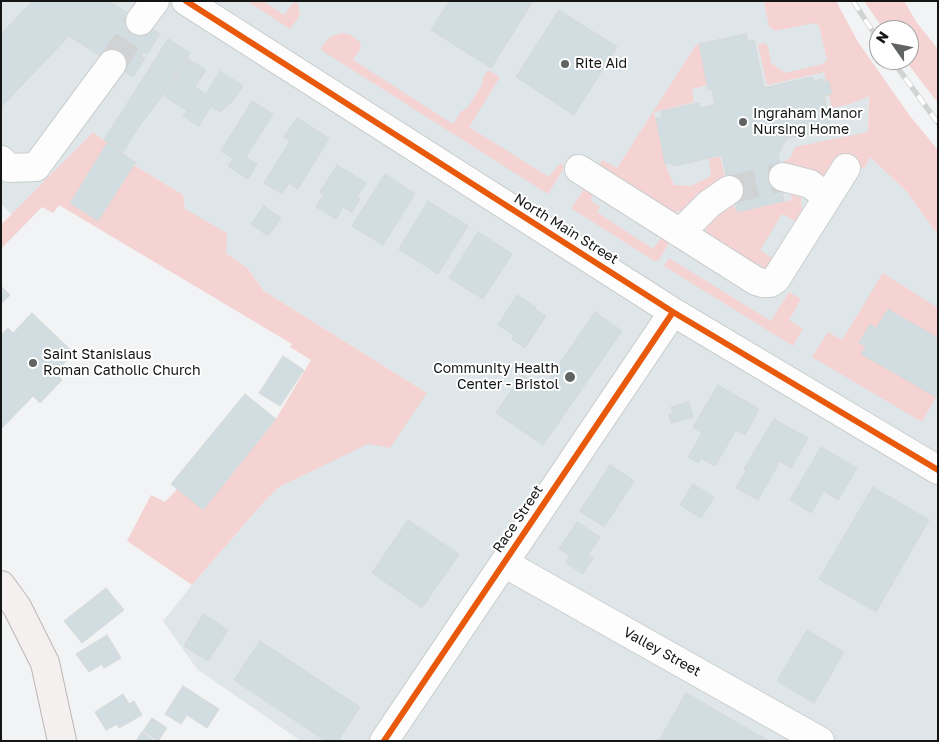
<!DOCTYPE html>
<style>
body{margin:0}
#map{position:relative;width:939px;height:742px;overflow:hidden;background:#f1f3f4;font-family:"Golos Text",sans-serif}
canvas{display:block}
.frame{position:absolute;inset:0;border:2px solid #141515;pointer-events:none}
.north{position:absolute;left:869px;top:20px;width:50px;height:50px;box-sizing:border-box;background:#fff;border:1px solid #a1a1a1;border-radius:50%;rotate:303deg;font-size:14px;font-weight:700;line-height:20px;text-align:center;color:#141515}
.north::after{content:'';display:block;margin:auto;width:18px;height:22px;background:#616363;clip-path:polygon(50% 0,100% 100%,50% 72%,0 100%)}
</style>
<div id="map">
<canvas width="939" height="742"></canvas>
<div class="frame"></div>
<div class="north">N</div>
</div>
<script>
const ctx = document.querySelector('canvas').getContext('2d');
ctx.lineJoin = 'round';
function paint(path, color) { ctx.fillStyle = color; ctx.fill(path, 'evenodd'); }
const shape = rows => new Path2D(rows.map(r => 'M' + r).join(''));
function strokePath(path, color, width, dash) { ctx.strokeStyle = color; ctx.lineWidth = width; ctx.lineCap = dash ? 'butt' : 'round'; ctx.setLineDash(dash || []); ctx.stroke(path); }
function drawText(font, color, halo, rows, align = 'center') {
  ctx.font = font + ' "Golos Text",sans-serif'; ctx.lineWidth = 4; ctx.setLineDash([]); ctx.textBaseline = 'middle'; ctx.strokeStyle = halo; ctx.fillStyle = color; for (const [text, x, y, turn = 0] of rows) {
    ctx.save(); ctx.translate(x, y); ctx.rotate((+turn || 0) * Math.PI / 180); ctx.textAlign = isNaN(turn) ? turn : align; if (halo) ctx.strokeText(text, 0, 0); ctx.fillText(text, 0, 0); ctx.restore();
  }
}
paint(shape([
 [1,1,807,1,819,26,827,59,869,96,868,132,870,157,906,191,938,235,938,741,301,741,197,669,163,621,192,585,262,504,279,487,368,443,427,393,264,291,248,269,226,253,185,209,183,195,134,165,136,161,107,143,93,132,12,215,1,204]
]), '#dfe6e9');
paint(shape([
 [247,1,263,1,284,15,293,3,296,2,298,4,300,15,290,29],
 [764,1,836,1,858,42,910,116,938,150,938,235,906,191,870,157,864,169,843,156,827,180,787,173,784,161,790,158,795,147,868,132,869,96,850,104,832,108,824,72,767,85,758,45,764,43,768,46,771,63,785,73,823,64,827,60,819,26,814,23,775,31,769,27],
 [864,1,904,1,917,23,938,49,938,103,905,60,909,60,909,30,884,30],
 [342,33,349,34,360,42,361,48,353,60,453,124,461,112,468,107,482,85,483,78,488,70,500,77,469,127,549,177,558,165,563,164,563,170,548,194,321,50,322,46,330,37],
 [702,43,711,84,692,89,694,102,654,112,665,164,674,185,691,186,711,176,709,159,720,157,727,186,683,211,671,212,602,169,600,163,603,160,617,168,692,51,696,45],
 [93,132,107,143,70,203,98,221,134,165,183,195,185,209,227,233,226,253,248,269,264,291,427,393,390,448,368,444,279,487,262,504,192,585,127,541,151,495,165,502,177,489,203,510,276,419,311,360,290,347,292,344,59,205,53,213,42,207,1,249,1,225],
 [585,188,595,192,591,198,591,201,600,207,597,212,653,249,660,239,665,238,670,241,659,260,654,261,571,208],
 [790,190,799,194,801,197,802,216,798,221,795,221,782,214,760,250,773,259,769,268,759,268,707,235,705,225,730,204,740,212,792,200],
 [669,258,771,321,789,292,801,299,789,320,803,329,793,346,664,266],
 [883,273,938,308,938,338,888,309,876,328,870,325,859,342,866,346,862,354,936,397,922,422,812,357,828,332,842,340]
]), '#f5d3d3');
const building = shape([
 [33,1,109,1,160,34,147,54,144,52,141,56,145,58,133,77,69,36,1,107,1,34,33,1],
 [449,1,533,1,491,68,431,30,449,1],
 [559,10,617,47,574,115,516,77,559,10],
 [746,34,748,41,754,40,764,88,812,77,813,81,822,79,823,82,829,81,832,94,824,96,830,125,823,126,824,131,786,139,778,155,786,192,782,193,784,201,737,212,736,204,732,205,722,155,674,166,671,163,665,164,656,118,662,117,661,111,699,103,700,108,715,105,712,89,708,90,699,44,746,34],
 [168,39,190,53,160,99,140,125,123,152,104,140,168,39],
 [188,59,206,70,195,87,206,94,220,71,243,86,231,103,220,112,211,106,199,126,183,116,187,111,164,96,188,59],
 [252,101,273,114,246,157,257,164,248,179,228,166,233,159,221,151,252,101],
 [297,118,329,138,298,189,289,183,282,194,264,183,290,141,284,137,297,118],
 [107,143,136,162,98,221,70,203,107,143],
 [337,165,366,183,357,197,360,199,352,212,343,207,336,219,316,207,324,194,320,192,337,165],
 [385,174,415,194,383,245,352,226,385,174],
 [428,201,468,226,438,274,399,249,428,201],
 [264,206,281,218,268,236,251,224,264,206],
 [478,232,512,254,483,299,449,278,478,232],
 [1,286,10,295,1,304,1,286],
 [517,295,536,307,535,309,546,316,525,348,512,339,514,335,498,325,517,295],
 [888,309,938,338,938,398,861,354,866,346,859,343,870,324,876,328,888,309],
 [595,312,622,331,543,445,496,413,522,375,533,382,549,379,595,312],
 [32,313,74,353,55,373,62,380,40,403,33,396,1,429,1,335,8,328,13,333,32,313],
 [283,356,304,370,280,406,259,393,283,356],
 [718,385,759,409,745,435,736,430,715,466,701,458,699,463,688,457,702,433,693,427,718,385],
 [245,394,276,419,203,510,171,484,245,394],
 [689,402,693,417,671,423,669,415,673,414,671,407,689,402],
 [774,419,808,438,791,468,780,461,758,500,736,488,746,471,744,469,774,419],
 [821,447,857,468,838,500,824,491,811,513,790,500,821,447],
 [610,465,634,481,604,527,580,511,610,465],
 [693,484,714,497,701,518,680,505,693,484],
 [873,487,929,520,876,612,819,579,873,487],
 [408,520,459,554,422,608,372,573,408,520],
 [577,522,600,537,588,555,593,558,583,574,566,563,570,556,559,549,577,522],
 [106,588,124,610,82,643,64,621,106,588],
 [203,614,228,630,208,661,184,646,203,614],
 [807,630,844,652,814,703,777,681,807,630],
 [107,635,121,658,104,668,102,664,89,672,76,654,107,635],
 [260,641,360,707,338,741,326,741,234,680,260,641],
 [183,686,219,709,207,728,187,715,181,724,165,714,183,686],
 [686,693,769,741,659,741,686,693],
 [123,694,129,704,134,701,142,715,119,728,117,724,106,730,95,712,123,694],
 [152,718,167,728,158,741,143,731,152,718],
 [142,732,155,741,136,741,142,732]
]);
paint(building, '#d2dde1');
strokePath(building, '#d7d8d8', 1);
strokePath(shape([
 [112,64,140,21],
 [729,190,783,177]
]), '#d0d2d3', 28, [28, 14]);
const minor = shape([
 [186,1,673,312,938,470],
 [140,21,155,1],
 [1,160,9,168,36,167,112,64],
 [579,169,756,281,763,283,770,283,776,279,846,168],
 [783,177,810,184,827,197],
 [680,233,709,204,729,190],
 [504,563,820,741],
 [384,741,673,312]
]);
const major = shape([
 [1,585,17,607,45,663,62,741]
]);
strokePath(minor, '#cccece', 30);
strokePath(major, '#beb5b5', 30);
strokePath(minor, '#fdfdfd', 28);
strokePath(major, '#f5f0f0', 28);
const rail = shape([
 [853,1,879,41],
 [892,60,938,123]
]);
strokePath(rail, '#d2d3d3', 5.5);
strokePath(rail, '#fff', 4, [11]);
strokePath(shape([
 [186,1,673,312,938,470],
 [384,741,673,312]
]), '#e8590c', 6);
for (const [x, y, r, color] of [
 [565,64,5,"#616363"],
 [743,122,5,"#616363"],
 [33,363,5,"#616363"],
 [570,377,6,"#616363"]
]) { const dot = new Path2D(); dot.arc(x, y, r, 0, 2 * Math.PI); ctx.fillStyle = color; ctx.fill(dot); strokePath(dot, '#fff', 2); }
drawText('14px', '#141515', '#fff', [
 ["Rite Aid",575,64],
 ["Ingraham Manor",753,114],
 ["Nursing Home",753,130],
 ["Saint Stanislaus",43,355],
 ["Roman Catholic Church",43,371],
 ["Community Health",559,369,"right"],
 ["Center - Bristol",559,385,"right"]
], 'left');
drawText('14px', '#141515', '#fff', [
 ["North Main Street",566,229,32],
 ["Race Street",518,519,-56],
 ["Valley Street",662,652,29]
]);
</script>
